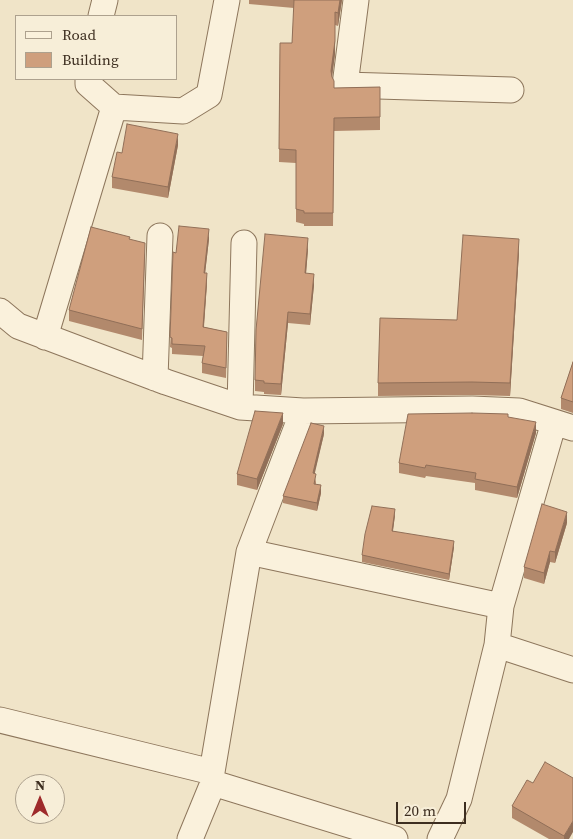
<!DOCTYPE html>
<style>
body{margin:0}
#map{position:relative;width:573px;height:839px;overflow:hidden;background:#f0e4c8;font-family:"Source Serif 4",serif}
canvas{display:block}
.legend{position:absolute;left:15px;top:15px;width:162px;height:65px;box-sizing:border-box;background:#f7eed8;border:1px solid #ada18e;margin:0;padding:6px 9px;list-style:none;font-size:15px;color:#3d2e20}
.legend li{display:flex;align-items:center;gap:10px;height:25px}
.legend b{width:25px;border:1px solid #ada18e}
.north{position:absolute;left:15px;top:774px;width:50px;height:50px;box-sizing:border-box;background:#f7eed8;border:1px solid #ada18e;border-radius:50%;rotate:0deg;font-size:14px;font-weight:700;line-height:20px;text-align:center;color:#3d2e20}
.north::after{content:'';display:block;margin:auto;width:18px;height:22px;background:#9e2a2b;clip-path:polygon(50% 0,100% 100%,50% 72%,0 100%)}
.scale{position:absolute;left:396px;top:802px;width:70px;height:22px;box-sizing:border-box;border:2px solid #3d2e20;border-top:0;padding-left:6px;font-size:15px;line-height:18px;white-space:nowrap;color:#3d2e20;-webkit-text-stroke:4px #f7eed8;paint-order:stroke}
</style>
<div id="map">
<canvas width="573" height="839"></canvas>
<ul class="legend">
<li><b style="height:6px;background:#faf1dc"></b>Road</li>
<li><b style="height:14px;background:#cf9f7d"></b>Building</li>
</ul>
<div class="north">N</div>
<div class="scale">20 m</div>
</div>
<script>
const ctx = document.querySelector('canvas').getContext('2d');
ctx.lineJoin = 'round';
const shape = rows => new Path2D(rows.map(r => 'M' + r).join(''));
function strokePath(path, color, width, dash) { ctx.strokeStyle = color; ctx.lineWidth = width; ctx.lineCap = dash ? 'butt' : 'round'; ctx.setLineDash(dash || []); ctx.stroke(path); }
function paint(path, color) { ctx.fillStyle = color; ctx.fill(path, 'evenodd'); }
const minor = shape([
 [356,0,345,85,511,90],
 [101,16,105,0],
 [88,79,88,84,114,107,183,111,209,95,227,0],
 [0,311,18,326,166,382,240,407,303,411,472,409,519,411,573,428],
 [45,337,114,107],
 [155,378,160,236],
 [240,407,244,243],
 [249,552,303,411],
 [501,606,554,422],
 [0,720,212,772,249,552,501,606,497,645,573,670],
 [190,839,213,783,395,839],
 [440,839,459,799,497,645]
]);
strokePath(minor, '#8d765c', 27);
strokePath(minor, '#faf1dc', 25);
paint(shape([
 [249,0,342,0,338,26,335,25,335,54,332,77,334,88,380,87,380,130,334,131,333,226,304,226,304,224,296,222,296,163,279,162,280,43,292,43,294,8,249,4],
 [178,145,168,198,112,188,112,177,122,153],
 [130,239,145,255,142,340,69,321,69,310],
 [209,239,205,273,207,283,204,327,227,332,226,378,202,373,202,363,203,356,172,354,172,348,170,347,176,253],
 [308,249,306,274,314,285,310,325,288,323,281,395,264,394,264,392,255,391,255,380],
 [519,252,510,396,472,395,378,396,378,383,457,320],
 [573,362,573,413,561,409,561,398],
 [508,417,536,433,517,498,475,490,475,483,426,476,425,478,399,473,399,463],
 [283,424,257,490,237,485,237,474],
 [324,434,314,474,316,482,316,484,321,493,317,511,283,503,283,496],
 [395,515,393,531,454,547,449,580,362,562,362,555],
 [567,523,555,563,550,562,544,584,524,578,524,567],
 [533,783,569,839,549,839,512,818,512,806]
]), '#b2896c');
paint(shape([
 [340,0,342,0,338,26,338,13],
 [335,12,335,54,331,84,331,71],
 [178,134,178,145,168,198,168,187],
 [209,229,209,239,204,283,204,273],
 [308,238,308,249,305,285,305,273],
 [519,239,519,252,510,396,510,383],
 [207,273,207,283,203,337,203,327],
 [314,274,314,285,310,325,310,314],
 [288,312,288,323,281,395,281,384],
 [283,413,283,424,257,490,257,479],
 [536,422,536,433,517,498,517,487],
 [324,426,324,434,313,481,313,473],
 [321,485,321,493,317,511,317,503],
 [395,509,395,515,392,537,392,531],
 [567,512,567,523,555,563,555,552],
 [454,541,454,547,449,580,449,574],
 [550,551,550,562,544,584,544,573],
 [573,821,573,832,569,839,564,839,564,836]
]), '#916f58');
const building = shape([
 [294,0,340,0,338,13,335,12,335,41,331,71,332,77,334,81,334,88,380,87,380,117,334,118,333,213,304,213,304,211,296,209,296,150,279,149,280,43,292,43,294,0],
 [127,124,178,134,168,187,112,177,117,152,122,153,127,124],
 [179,226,209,229,204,273,207,273,203,327,227,332,226,368,202,363,205,346,172,344,172,338,170,337,173,252,176,253,179,226],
 [91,227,130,237,129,239,145,243,142,329,69,310,91,227],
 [265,234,308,238,305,273,314,274,310,314,288,312,281,384,264,383,264,381,255,380,256,330,265,234],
 [463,235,519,239,510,383,472,382,378,383,380,318,457,320,463,235],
 [573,362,573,402,561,398,573,362],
 [255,411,283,413,257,479,237,474,255,411],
 [472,413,508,414,508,417,536,422,517,487,475,479,476,473,426,465,425,468,399,463,408,414,472,413],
 [311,423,324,426,313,473,316,474,314,484,321,485,317,503,283,496,311,423],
 [542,504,567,512,555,552,550,551,544,573,524,567,542,504],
 [372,506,395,509,392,531,454,541,449,574,362,555,365,534,372,506],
 [545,762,573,778,573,821,564,836,512,806,527,780,533,783,545,762]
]);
paint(building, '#cf9f7d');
strokePath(building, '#916f58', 1);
</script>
